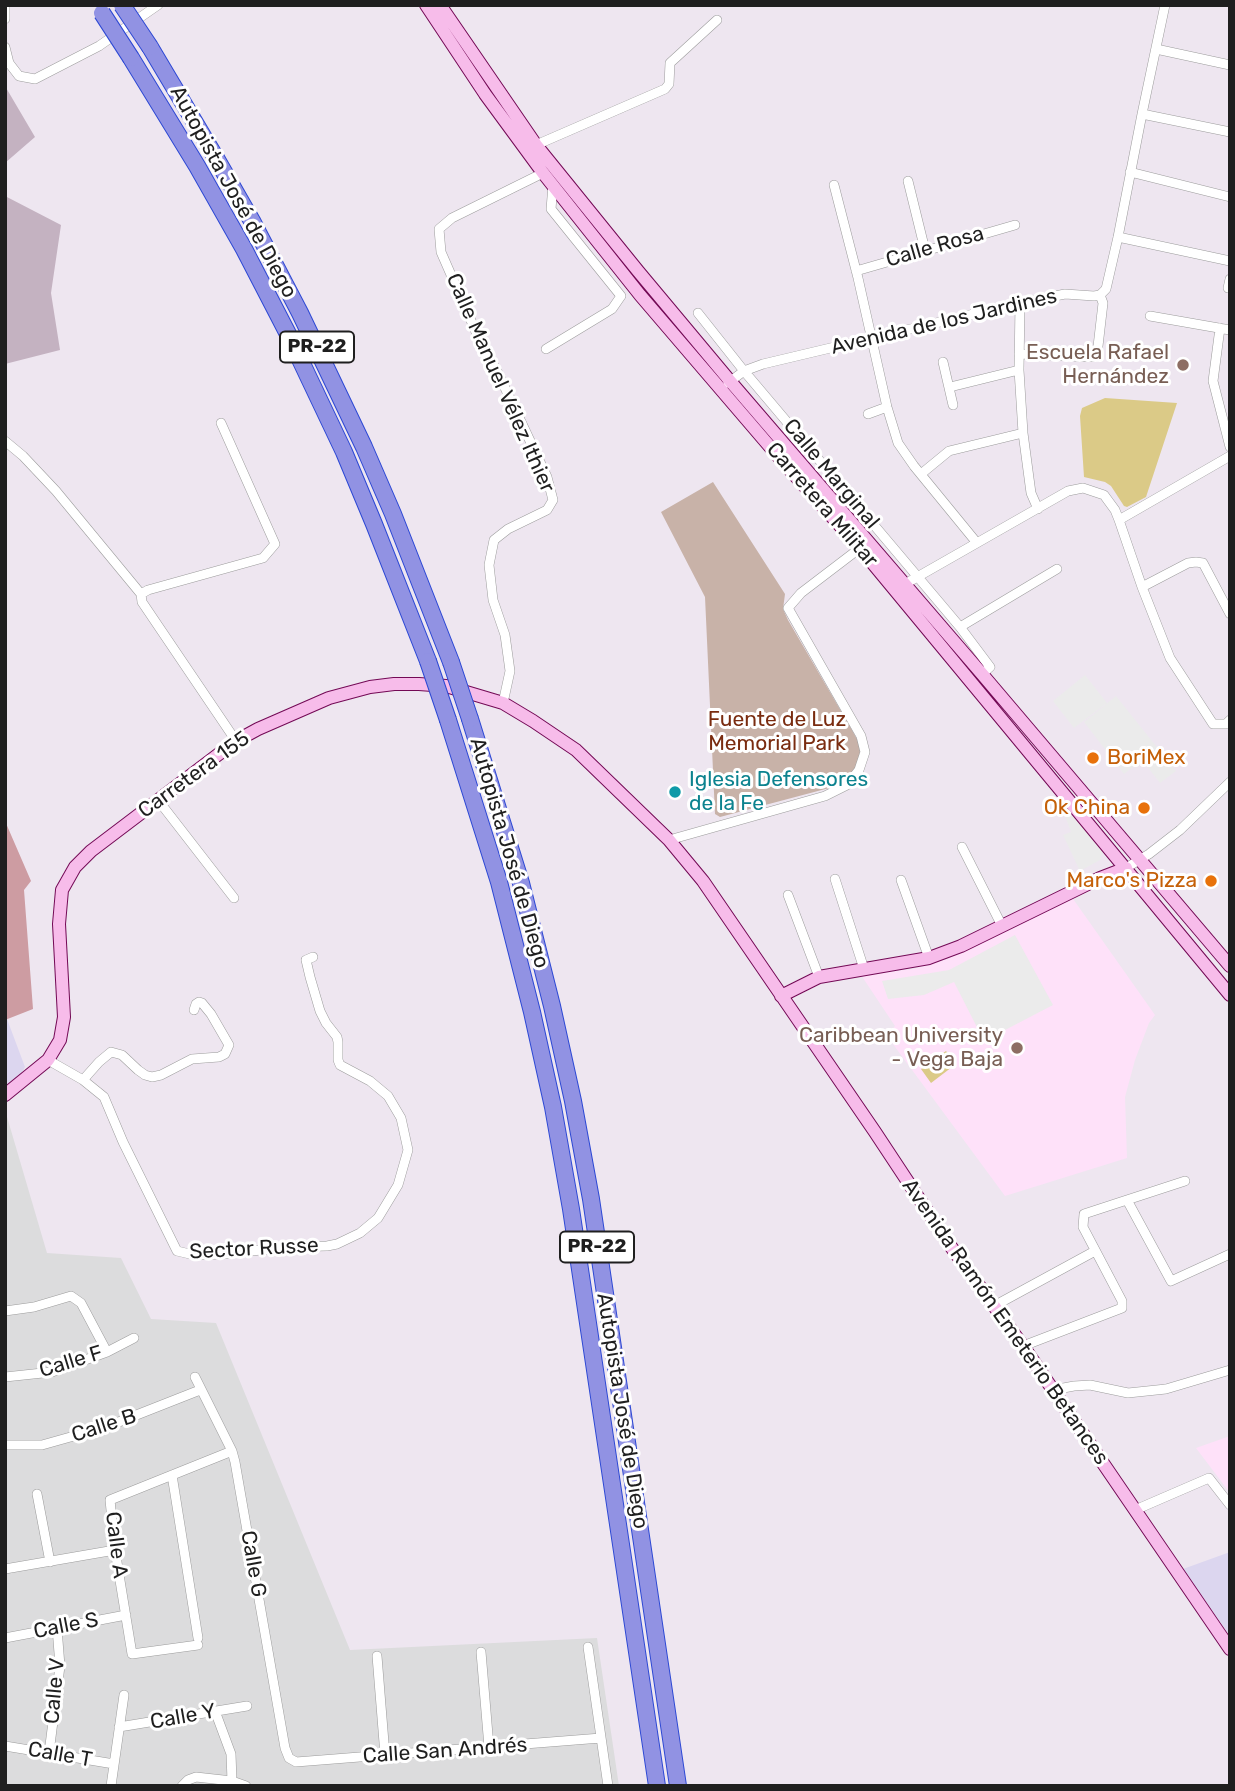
<!DOCTYPE html>
<meta charset="utf-8">
<style>
body{margin:0}
#map{position:relative;width:1235px;height:1791px;overflow:hidden;background:#eee6f0;font-family:Rubik,sans-serif}
canvas{display:block}
.frame{position:absolute;inset:0;border:7px solid #1f1f1f;pointer-events:none}
</style>
<div id="map">
<canvas width="1235" height="1791"></canvas>
<div class="frame"></div>
</div>
<script>
const ctx = document.querySelector('canvas').getContext('2d');
ctx.lineJoin = 'round';
function paint(path, color) { ctx.fillStyle = color; ctx.fill(path, 'evenodd'); }
const shape = rows => new Path2D(rows.map(r => 'M' + r).join(''));
function strokePath(path, color, width, dash) { ctx.strokeStyle = color; ctx.lineWidth = width; ctx.lineCap = dash ? 'butt' : 'round'; ctx.setLineDash(dash || []); ctx.stroke(path); }
function drawText(font, color, halo, rows, align = 'center') {
  ctx.font = font + ' Rubik,sans-serif'; ctx.lineWidth = 6; ctx.setLineDash([]); ctx.textBaseline = 'middle'; ctx.strokeStyle = halo; ctx.fillStyle = color; for (const [text, x, y, turn = 0] of rows) {
    ctx.save(); ctx.translate(x, y); ctx.rotate((+turn || 0) * Math.PI / 180); ctx.textAlign = isNaN(turn) ? turn : align; if (halo) ctx.strokeText(text, 0, 0); ctx.fillText(text, 0, 0); ctx.restore();
  }
}
paint(shape([
 [5,1110,47,1253,121,1258,151,1319,216,1323,350,1650,597,1638,619,1786,5,1786]
]), '#dcdcdd');
paint(shape([
 [7,1019,25,1067,5,1101,5,1020],
 [1230,1552,1230,1636,1183,1569]
]), '#dcd6ef');
paint(shape([
 [1071,896,1155,1015,1149,1023,1135,1060,1125,1097,1127,1158,1005,1196,887,1036,895,1026,861,975,913,969,947,959,975,946],
 [1230,1436,1230,1493,1196,1448]
]), '#fee1f9');
paint(shape([
 [5,86,35,137,5,163],
 [5,196,61,225,51,293,60,350,5,364]
]), '#c4b2c1');
paint(shape([
 [5,821,31,881,24,890,33,1009,5,1020]
]), '#cd9ca2');
paint(shape([
 [713,482,785,594,783,609,788,620,852,730,859,743,860,752,858,763,851,774,843,782,833,787,720,817,715,814,705,597,661,512]
]), '#c8b2a8');
paint(shape([
 [1105,398,1177,403,1146,497,1127,507,1124,506,1111,486,1105,482,1084,477,1080,416,1082,408],
 [946,1051,956,1064,931,1083,921,1069]
]), '#dbca87');
paint(shape([
 [1085,675,1107,703,1074,728,1053,701],
 [1116,696,1176,771,1160,783,1142,760,1124,774,1084,722],
 [1071,807,1104,848,1100,860,1080,871,1063,835,1071,832,1064,813],
 [1015,935,1053,1005,984,1041,954,982,924,995,888,999,882,981,949,970]
]), '#ebebeb');
const street = shape([
 [5,6,5,19],
 [5,47,9,63,19,76,35,79,99,46,158,5],
 [1156,49,1230,65],
 [1142,114,1230,132],
 [536,145,665,89,669,84,670,63,717,20],
 [1130,172,1230,197],
 [908,181,925,250],
 [553,185,551,209,621,296],
 [834,185,858,278,887,407,898,443,914,466,977,543],
 [1118,237,1230,261],
 [856,271,1015,225],
 [1228,288,1230,279],
 [1020,303,1019,370,1023,433,1031,493,1038,509],
 [698,313,744,371,960,627,990,667,982,674],
 [1150,316,1230,330],
 [1220,328,1213,381,1230,447],
 [546,349,612,309,621,296],
 [1019,354,1092,357,1097,355,1103,303,1100,295],
 [943,362,953,405],
 [728,383,744,371,763,364,1020,303,1065,294,1094,296,1100,295,1106,289,1118,237,1142,114,1165,5],
 [950,387,1019,370],
 [868,414,887,407],
 [5,441,23,456,56,491,141,594],
 [921,474,949,451,1023,433],
 [1119,520,1230,456],
 [905,584,1068,491,1083,488,1104,495,1115,510,1119,520,1142,587,1170,658,1213,724,1226,724,1230,720],
 [1142,587,1188,563,1196,562,1203,563,1230,614],
 [141,594,148,590,263,558,275,544,221,423],
 [141,594,142,602,236,741],
 [960,627,1057,569],
 [503,703,510,671,505,635,493,600,489,565,494,540,508,529,547,510,553,500,547,477,499,375,476,332,441,252,439,229,452,218,543,173],
 [158,800,234,898],
 [669,840,825,796,847,785,859,770,865,752,861,736,788,608,801,593,860,548],
 [962,847,1002,926],
 [1126,868,1149,854,1180,830,1230,782],
 [835,879,864,969],
 [901,880,929,958],
 [788,895,819,977],
 [48,1060,83,1080,104,1097,123,1142,177,1251,194,1255,226,1254,287,1247,327,1246,337,1244,360,1233,378,1218,398,1185,408,1150,401,1118,388,1096,370,1081,340,1065,338,1060,338,1042,337,1037,326,1023,320,1011,310,977,306,960,313,957],
 [83,1080,99,1062,111,1052,122,1055,138,1070,145,1075,152,1077,161,1075,192,1059,219,1057,225,1054,229,1045,211,1014,202,1003,199,1002,196,1004,194,1010],
 [1127,1200,1171,1281,1230,1254],
 [994,1306,1095,1251],
 [5,1311,34,1307,71,1296,81,1303,107,1352],
 [1023,1346,1122,1308,1122,1301,1083,1227,1084,1214,1185,1181],
 [5,1377,52,1372,107,1352,134,1338],
 [195,1377,232,1451,235,1462,285,1748,289,1758,296,1762,601,1738],
 [1053,1390,1074,1386,1090,1385,1128,1393,1166,1389,1230,1370],
 [5,1445,42,1445,106,1427,200,1390],
 [172,1475,198,1638],
 [37,1494,50,1562],
 [1135,1510,1209,1478,1230,1505],
 [5,1569,115,1550],
 [5,1638,126,1615],
 [198,1645,132,1654,115,1550,110,1500,232,1451],
 [588,1647,608,1786],
 [481,1652,489,1747],
 [377,1656,385,1755],
 [215,1711,231,1754,232,1781],
 [119,1727,247,1706],
 [5,1746,114,1764],
 [49,1753,60,1666,57,1628],
 [111,1786,124,1695],
 [182,1786,188,1780,196,1777,232,1781,246,1786]
]);
const secondary = shape([
 [426,5,485,94,543,173,640,295,783,462,860,548,1230,995],
 [440,5,536,145,638,271,730,381,982,674,1230,966],
 [781,996,819,977,929,958,961,946,1100,878,1126,868],
 [5,1095,48,1060,60,1040,64,1017,59,924,62,890,75,867,91,851,236,741,258,729,329,698,370,687,394,684,419,684,446,686,503,703,533,721,576,750,669,840,703,881,875,1132,949,1244,1023,1346,1230,1649]
]);
const highway = shape([
 [150,47,216,158,252,221,300,313,364,447,393,514,451,662],
 [131,58,197,166,244,249,288,334,344,452,374,524,428,661],
 [470,719,521,883,552,1006,573,1101,591,1199,678,1786],
 [448,720,499,882,532,1012,553,1107,571,1209,657,1786]
]);
strokePath(street, '#9c9c9c', 10);
strokePath(secondary, '#730955', 14);
strokePath(highway, '#2c48d4', 18);
strokePath(street, '#fff', 9);
strokePath(secondary, '#f7bcea', 12);
strokePath(highway, '#9192e3', 16);
const highwayBridge = shape([
 [122,5,150,47],
 [102,13,131,58],
 [428,661,448,720],
 [451,662,470,719]
]);
strokePath(highwayBridge, '#2c48d4', 18, []);
strokePath(highwayBridge, '#9192e3', 16);
for (const [x, y, r, color] of [
 [1183,365,7,"#8d6e63"],
 [1093,758,7,"#e8710a"],
 [675,792,7,"#0f9aa8"],
 [1144,808,7,"#e8710a"],
 [1211,881,7,"#e8710a"],
 [1017,1048,7,"#8d6e63"]
]) { const dot = new Path2D(); dot.arc(x, y, r, 0, 2 * Math.PI); ctx.fillStyle = color; ctx.fill(dot); strokePath(dot, '#fff', 2.5); }
for (const [x, y, w] of [
 [317,347,74],
 [597,1247,74]
]) { const box = new Path2D(); box.roundRect(x - w / 2, y - 15.5, w, 31, 5); ctx.fillStyle = '#fff'; ctx.fill(box); strokePath(box, '#1f1f1f', 2); }
drawText('bold 19px', '#1f1f1f', null, [
 ["PR-22",317,347],
 ["PR-22",597,1247]
]);
drawText('21px', '#1f1f1f', '#fff', [
 ["Autopista José de Diego",233,192,61],
 ["Calle Rosa",935,247,-16],
 ["Avenida de los Jardines",944,322,-13],
 ["Calle Manuel Vélez Ithier",500,383,66],
 ["Calle Marginal",831,474,50],
 ["Carretera Militar",822,505,49],
 ["Carretera 155",194,775,-36],
 ["Autopista José de Diego",509,853,74],
 ["Sector Russe",254,1249,-3],
 ["Avenida Ramón Emeterio Betances",1005,1322,55],
 ["Calle F",71,1362,-17],
 ["Autopista José de Diego",622,1411,81],
 ["Calle B",104,1426,-18],
 ["Calle A",116,1545,83],
 ["Calle G",253,1564,80],
 ["Calle S",66,1626,-11],
 ["Calle V",55,1691,-85],
 ["Calle Y",183,1717,-10],
 ["Calle San Andrés",445,1751,-4],
 ["Calle T",60,1755,10]
]);
drawText('21px', '#785e54', '#fff', [
 ["Escuela Rafael",1169,353],
 ["Hernández",1169,377],
 ["Caribbean University",1003,1036],
 ["- Vega Baja",1003,1060]
], 'right');
drawText('21px', '#7a2c10', '#fff', [
 ["Fuente de Luz",777,720],
 ["Memorial Park",777,744]
]);
drawText('21px', '#c56008', '#fff', [
 ["BoriMex",1107,758,"left"],
 ["Ok China",1130,808],
 ["Marco's Pizza",1197,881]
], 'right');
drawText('21px', '#0d838f', '#fff', [
 ["Iglesia Defensores",689,780],
 ["de la Fe",689,804]
], 'left');
</script>
